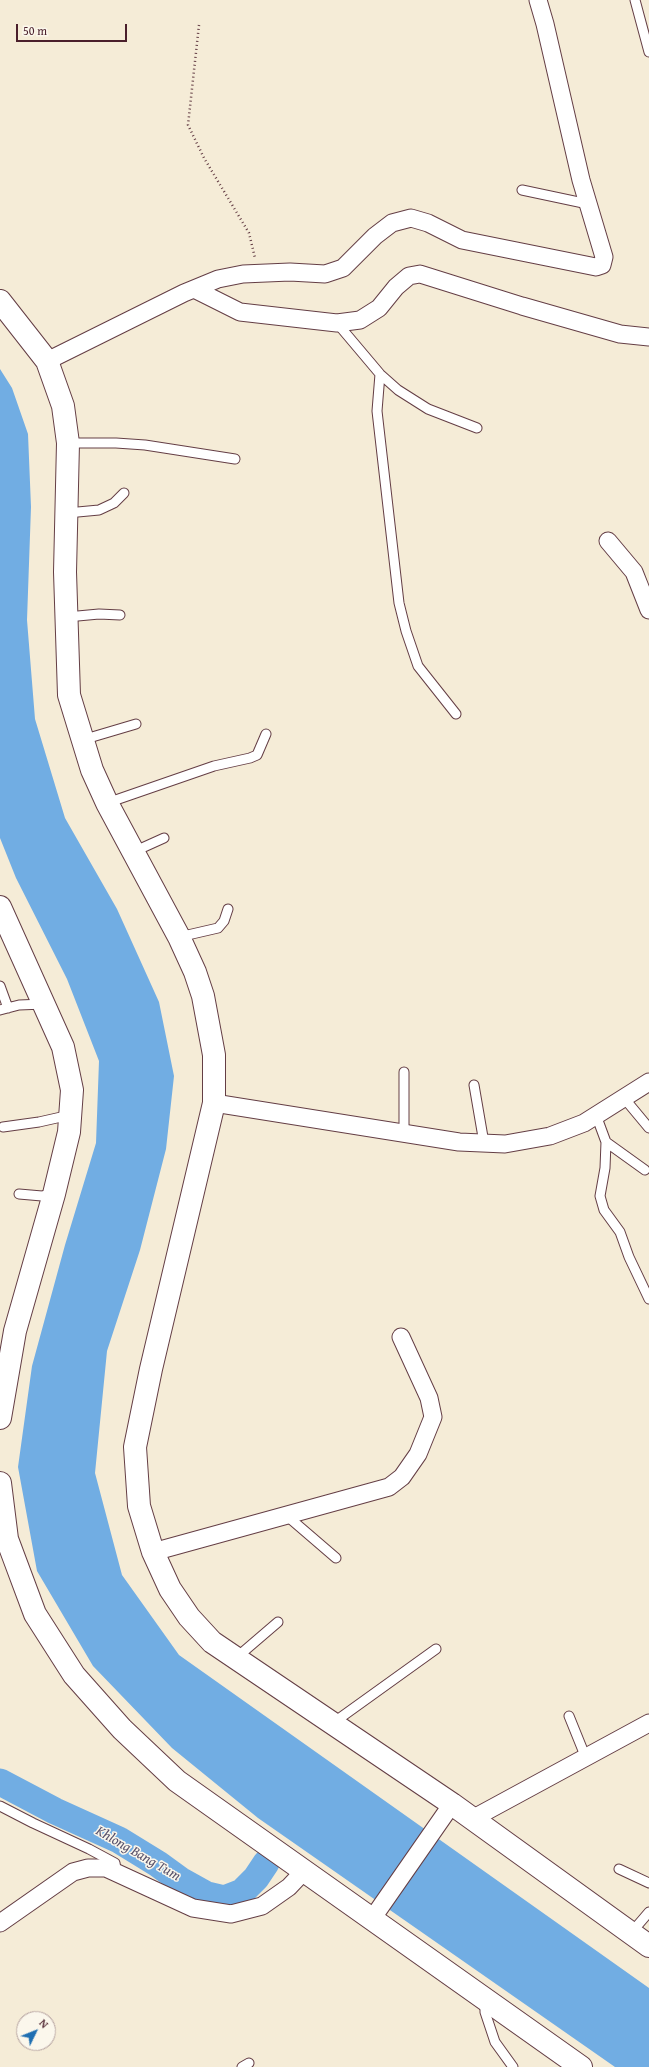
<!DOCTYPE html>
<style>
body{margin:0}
#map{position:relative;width:649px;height:2067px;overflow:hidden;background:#f5ecd7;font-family:"Gentium Book Plus",serif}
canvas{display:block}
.north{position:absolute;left:16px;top:2011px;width:40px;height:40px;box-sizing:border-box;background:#fbf7ec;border:1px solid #b4a19f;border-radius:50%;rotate:47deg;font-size:11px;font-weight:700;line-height:16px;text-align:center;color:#4a1f2b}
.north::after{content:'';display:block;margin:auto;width:14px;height:18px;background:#1f6fb2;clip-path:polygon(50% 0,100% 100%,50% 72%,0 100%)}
.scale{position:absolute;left:16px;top:24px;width:111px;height:18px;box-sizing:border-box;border:2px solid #4a1f2b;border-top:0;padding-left:5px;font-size:12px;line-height:14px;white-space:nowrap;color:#4a1f2b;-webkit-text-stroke:3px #fbf7ec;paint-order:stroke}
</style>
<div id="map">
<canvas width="649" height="2067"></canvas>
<div class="north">N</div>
<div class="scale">50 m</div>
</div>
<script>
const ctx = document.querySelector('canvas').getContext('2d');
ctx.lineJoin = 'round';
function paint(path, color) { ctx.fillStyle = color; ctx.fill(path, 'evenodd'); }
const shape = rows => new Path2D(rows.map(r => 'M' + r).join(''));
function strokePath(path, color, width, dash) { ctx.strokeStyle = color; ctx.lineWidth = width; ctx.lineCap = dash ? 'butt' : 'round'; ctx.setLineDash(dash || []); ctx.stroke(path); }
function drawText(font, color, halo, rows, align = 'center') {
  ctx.font = font + ' "Gentium Book Plus",serif'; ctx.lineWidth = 3; ctx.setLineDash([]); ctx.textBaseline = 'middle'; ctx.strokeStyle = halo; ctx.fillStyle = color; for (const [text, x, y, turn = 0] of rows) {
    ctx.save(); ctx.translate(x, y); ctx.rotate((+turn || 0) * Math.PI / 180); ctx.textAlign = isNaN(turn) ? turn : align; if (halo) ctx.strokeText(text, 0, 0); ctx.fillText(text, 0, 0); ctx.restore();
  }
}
paint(shape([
 [0,369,12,388,28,434,31,507,27,620,35,719,65,818,117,909,159,1002,174,1076,166,1149,140,1250,107,1351,95,1473,122,1575,179,1655,649,1988,649,2067,615,2067,258,1818,172,1748,93,1666,37,1571,18,1467,32,1366,65,1245,96,1143,99,1061,67,979,16,878,0,838]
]), '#71ade3');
strokePath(shape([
 [0,1782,55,1811,119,1840,158,1864,180,1880,207,1895,224,1899,242,1892,256,1878,266,1863]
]), '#71ade3', 27);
const service = shape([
 [635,0,649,52],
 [522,190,588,204],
 [337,323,380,374,398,390,428,409,477,428],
 [380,374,377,411,399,603,406,631,418,666,456,714],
 [68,443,116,443,145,445,235,459],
 [67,513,99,510,114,503,124,493],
 [67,617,99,614,120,615],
 [82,740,136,724],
 [107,803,214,766,250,758,257,755,266,734],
 [133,852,164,838],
 [179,937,218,928,224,921,228,909],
 [0,986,8,1008],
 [0,1010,19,1005,44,1004],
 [474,1085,484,1143],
 [624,1098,649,1128],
 [596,1115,606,1142,605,1168,600,1196,604,1210,620,1232,629,1257,649,1299],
 [3,1127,39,1122,70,1115],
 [404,1133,404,1072],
 [606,1142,645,1170],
 [19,1194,42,1196,53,1194],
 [286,1515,336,1558],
 [236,1658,278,1622],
 [569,1716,586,1758],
 [333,1723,436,1649],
 [0,1806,33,1823,89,1849,115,1863,116,1869],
 [619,1869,649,1883],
 [631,1933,649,1912],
 [485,2000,485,2012,495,2042,513,2067],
 [242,2067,249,2063]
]);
const minor = shape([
 [194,289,240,312,337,323,360,320,379,308,396,287,409,276,420,274,522,306,620,334,649,337],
 [47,361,184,293,218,279,243,274,290,272,325,274,343,268,375,236,392,223,411,218,428,223,462,240,596,267,602,265,604,257,581,180,545,24,538,0],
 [608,541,634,572,649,610],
 [214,1103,459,1142,505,1144,550,1136,584,1123,649,1082],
 [153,1552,389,1487,402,1477,418,1454,433,1417,429,1398,401,1337],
 [472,1819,649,1723],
 [372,1919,452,1804],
 [0,1923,73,1872,88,1868,106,1868,193,1908,231,1914,262,1906,289,1887,305,1870]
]);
const tertiary = shape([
 [0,301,47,361,63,406,68,443,65,572,69,695,92,770,107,803,179,937,195,972,203,996,214,1055,214,1103,151,1369,135,1447,139,1506,153,1552,170,1589,189,1617,212,1642,452,1804,649,1946],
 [0,907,63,1047,72,1090,69,1132,54,1194,15,1331,0,1418],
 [0,1483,7,1539,35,1614,74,1675,122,1729,177,1781,581,2067]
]);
strokePath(service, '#643e45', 11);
strokePath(minor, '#643e45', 19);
strokePath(tertiary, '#643e45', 24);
strokePath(shape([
 [199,25,188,125,204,158,249,233,255,258]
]), '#643e45', 2.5, [1, 3]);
strokePath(service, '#fff', 9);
strokePath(minor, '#fff', 17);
strokePath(tertiary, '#fff', 22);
drawText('italic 14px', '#58516b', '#fbf7ec', [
 ["Khlong Bang Tum",138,1854,30]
]);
</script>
